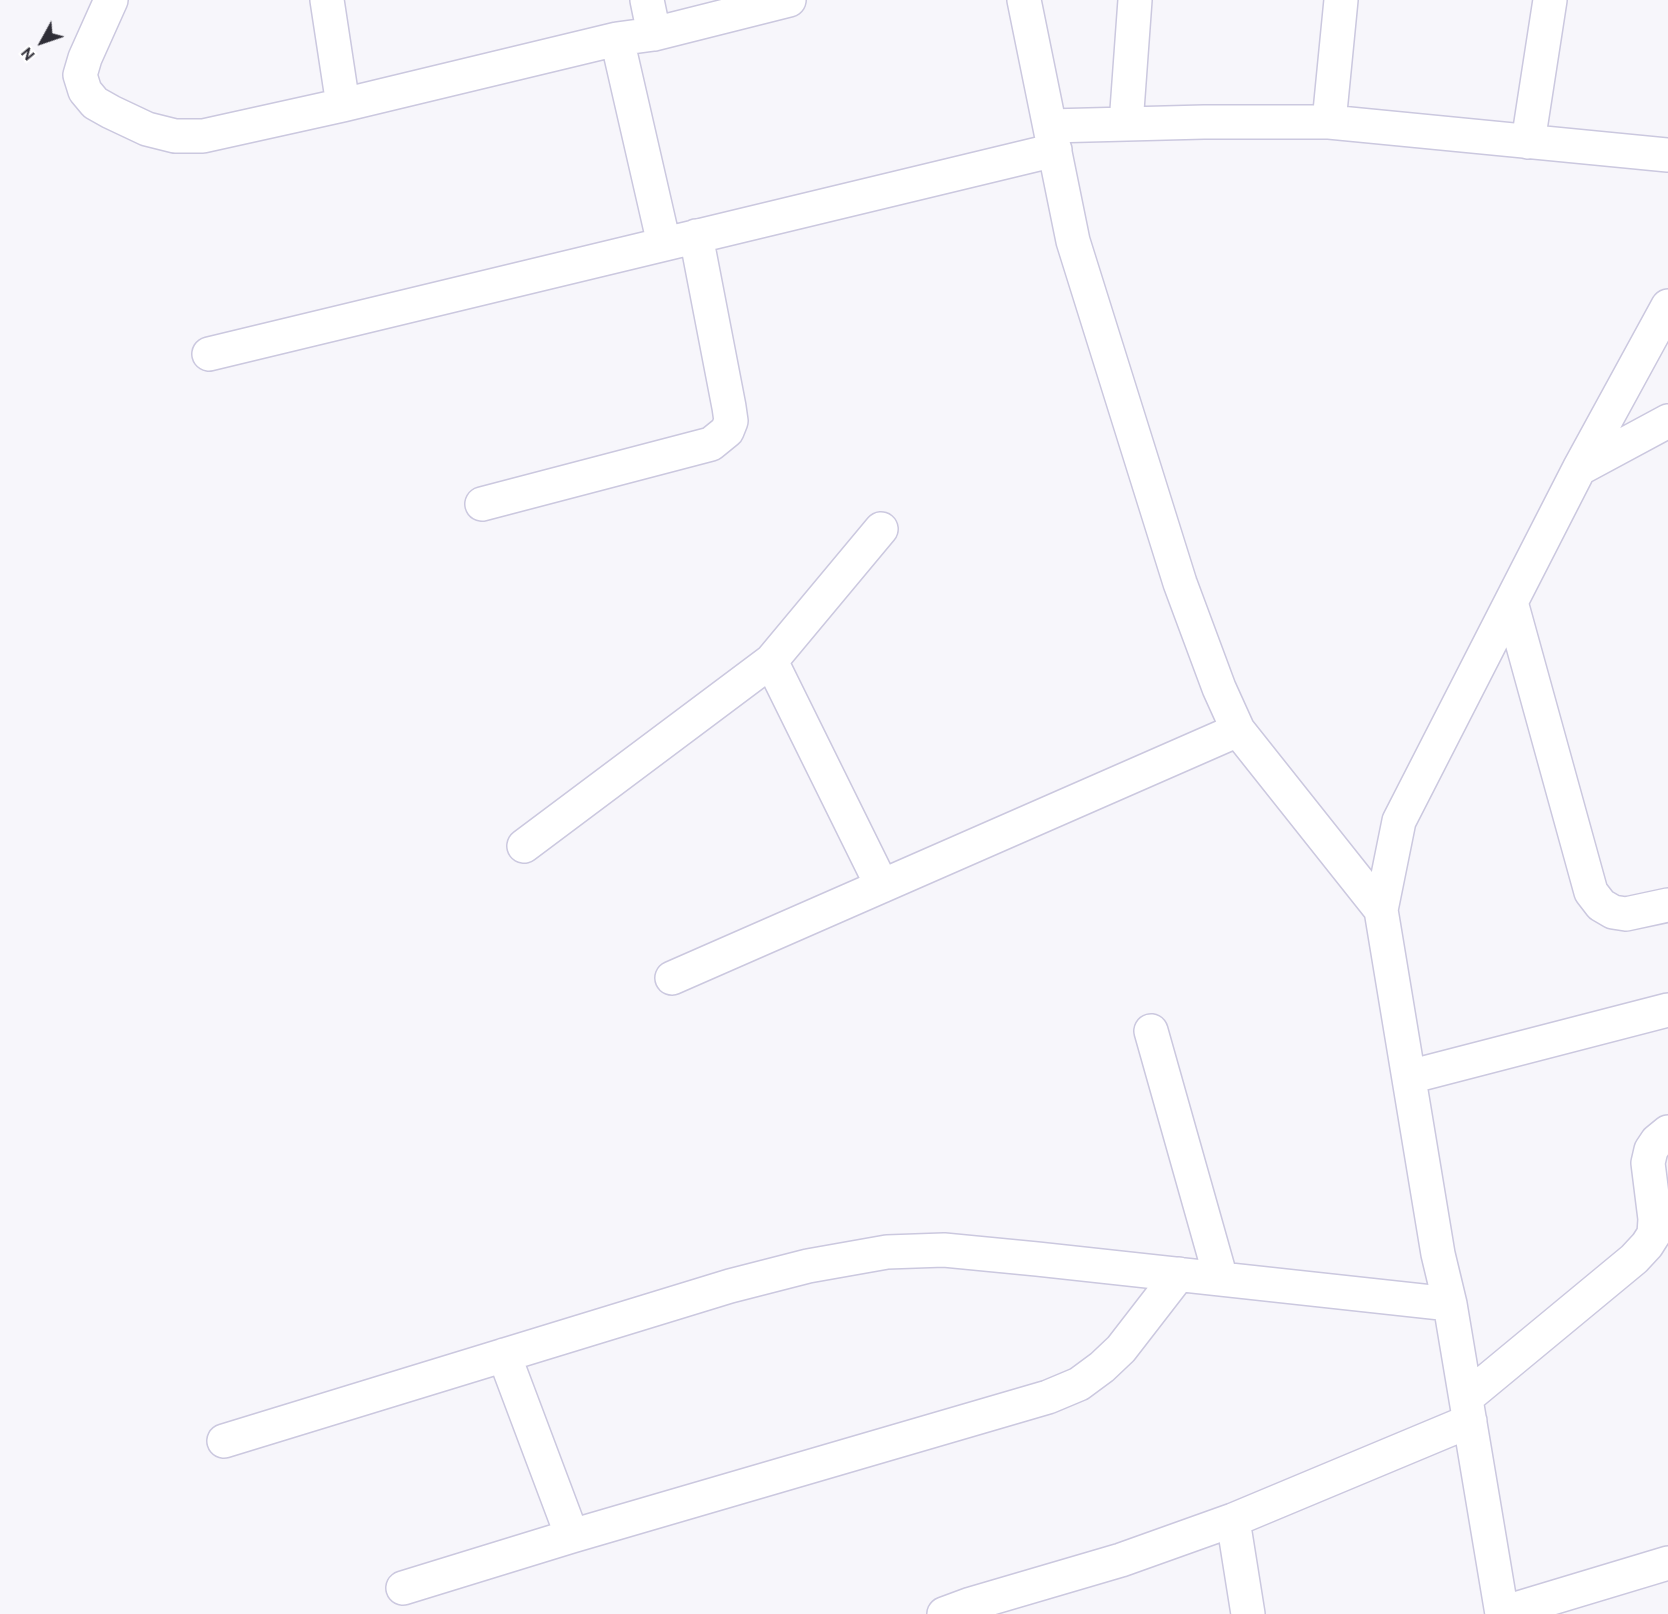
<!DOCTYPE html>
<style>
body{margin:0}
#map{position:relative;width:1668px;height:1614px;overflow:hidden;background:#f7f6fb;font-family:Cabin,sans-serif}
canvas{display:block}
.north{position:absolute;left:12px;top:12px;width:60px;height:60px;-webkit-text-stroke:4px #fff;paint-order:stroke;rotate:230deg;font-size:16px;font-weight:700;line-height:24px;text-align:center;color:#2f2e37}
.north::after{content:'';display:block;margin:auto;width:21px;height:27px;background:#2f2e37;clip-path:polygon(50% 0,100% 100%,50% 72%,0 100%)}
</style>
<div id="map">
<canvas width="1668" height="1614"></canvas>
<div class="north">N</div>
</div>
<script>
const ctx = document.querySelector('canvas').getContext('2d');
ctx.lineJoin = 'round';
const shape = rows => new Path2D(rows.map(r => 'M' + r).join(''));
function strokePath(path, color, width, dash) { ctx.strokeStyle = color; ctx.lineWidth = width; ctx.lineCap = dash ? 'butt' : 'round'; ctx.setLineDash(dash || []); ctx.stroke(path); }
const street = shape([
 [111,0,85,58,80,75,85,91,95,103,111,112,147,129,175,136,203,136,343,105,617,39,654,34,789,0],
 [327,0,343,105],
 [647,0,654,34],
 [1024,0,1073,241,1180,583,1219,688,1238,730,1381,910],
 [617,39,664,244],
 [1329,122,1341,0],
 [1126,124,1135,0],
 [1050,126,1204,122,1329,122,1668,155],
 [1528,142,1550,0],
 [209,354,1055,150],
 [1579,469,1668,421],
 [482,504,711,444,727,431,731,421,729,407,696,236],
 [1511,602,1591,892,1601,905,1613,912,1626,914,1668,905],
 [771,661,882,886],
 [524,846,771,661,881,529],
 [672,978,1238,730],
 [1151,1031,1221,1279],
 [1409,1077,1668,1010],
 [504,1355,572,1536],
 [1466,1398,1634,1259,1647,1245,1654,1234,1655,1219,1648,1163,1651,1150,1657,1141,1668,1132],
 [224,1441,730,1286,808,1266,887,1252,944,1250,1037,1259,1450,1304],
 [1233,1520,1248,1614],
 [403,1588,572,1536,1048,1397,1079,1384,1102,1367,1121,1349,1179,1274],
 [1502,1613,1668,1563],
 [944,1614,971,1604,1121,1560,1233,1520,1470,1421],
 [1502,1614,1450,1304,1438,1254,1381,910,1399,821,1579,469,1668,306]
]);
strokePath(street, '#cbc8df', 36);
strokePath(street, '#fff', 33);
</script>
